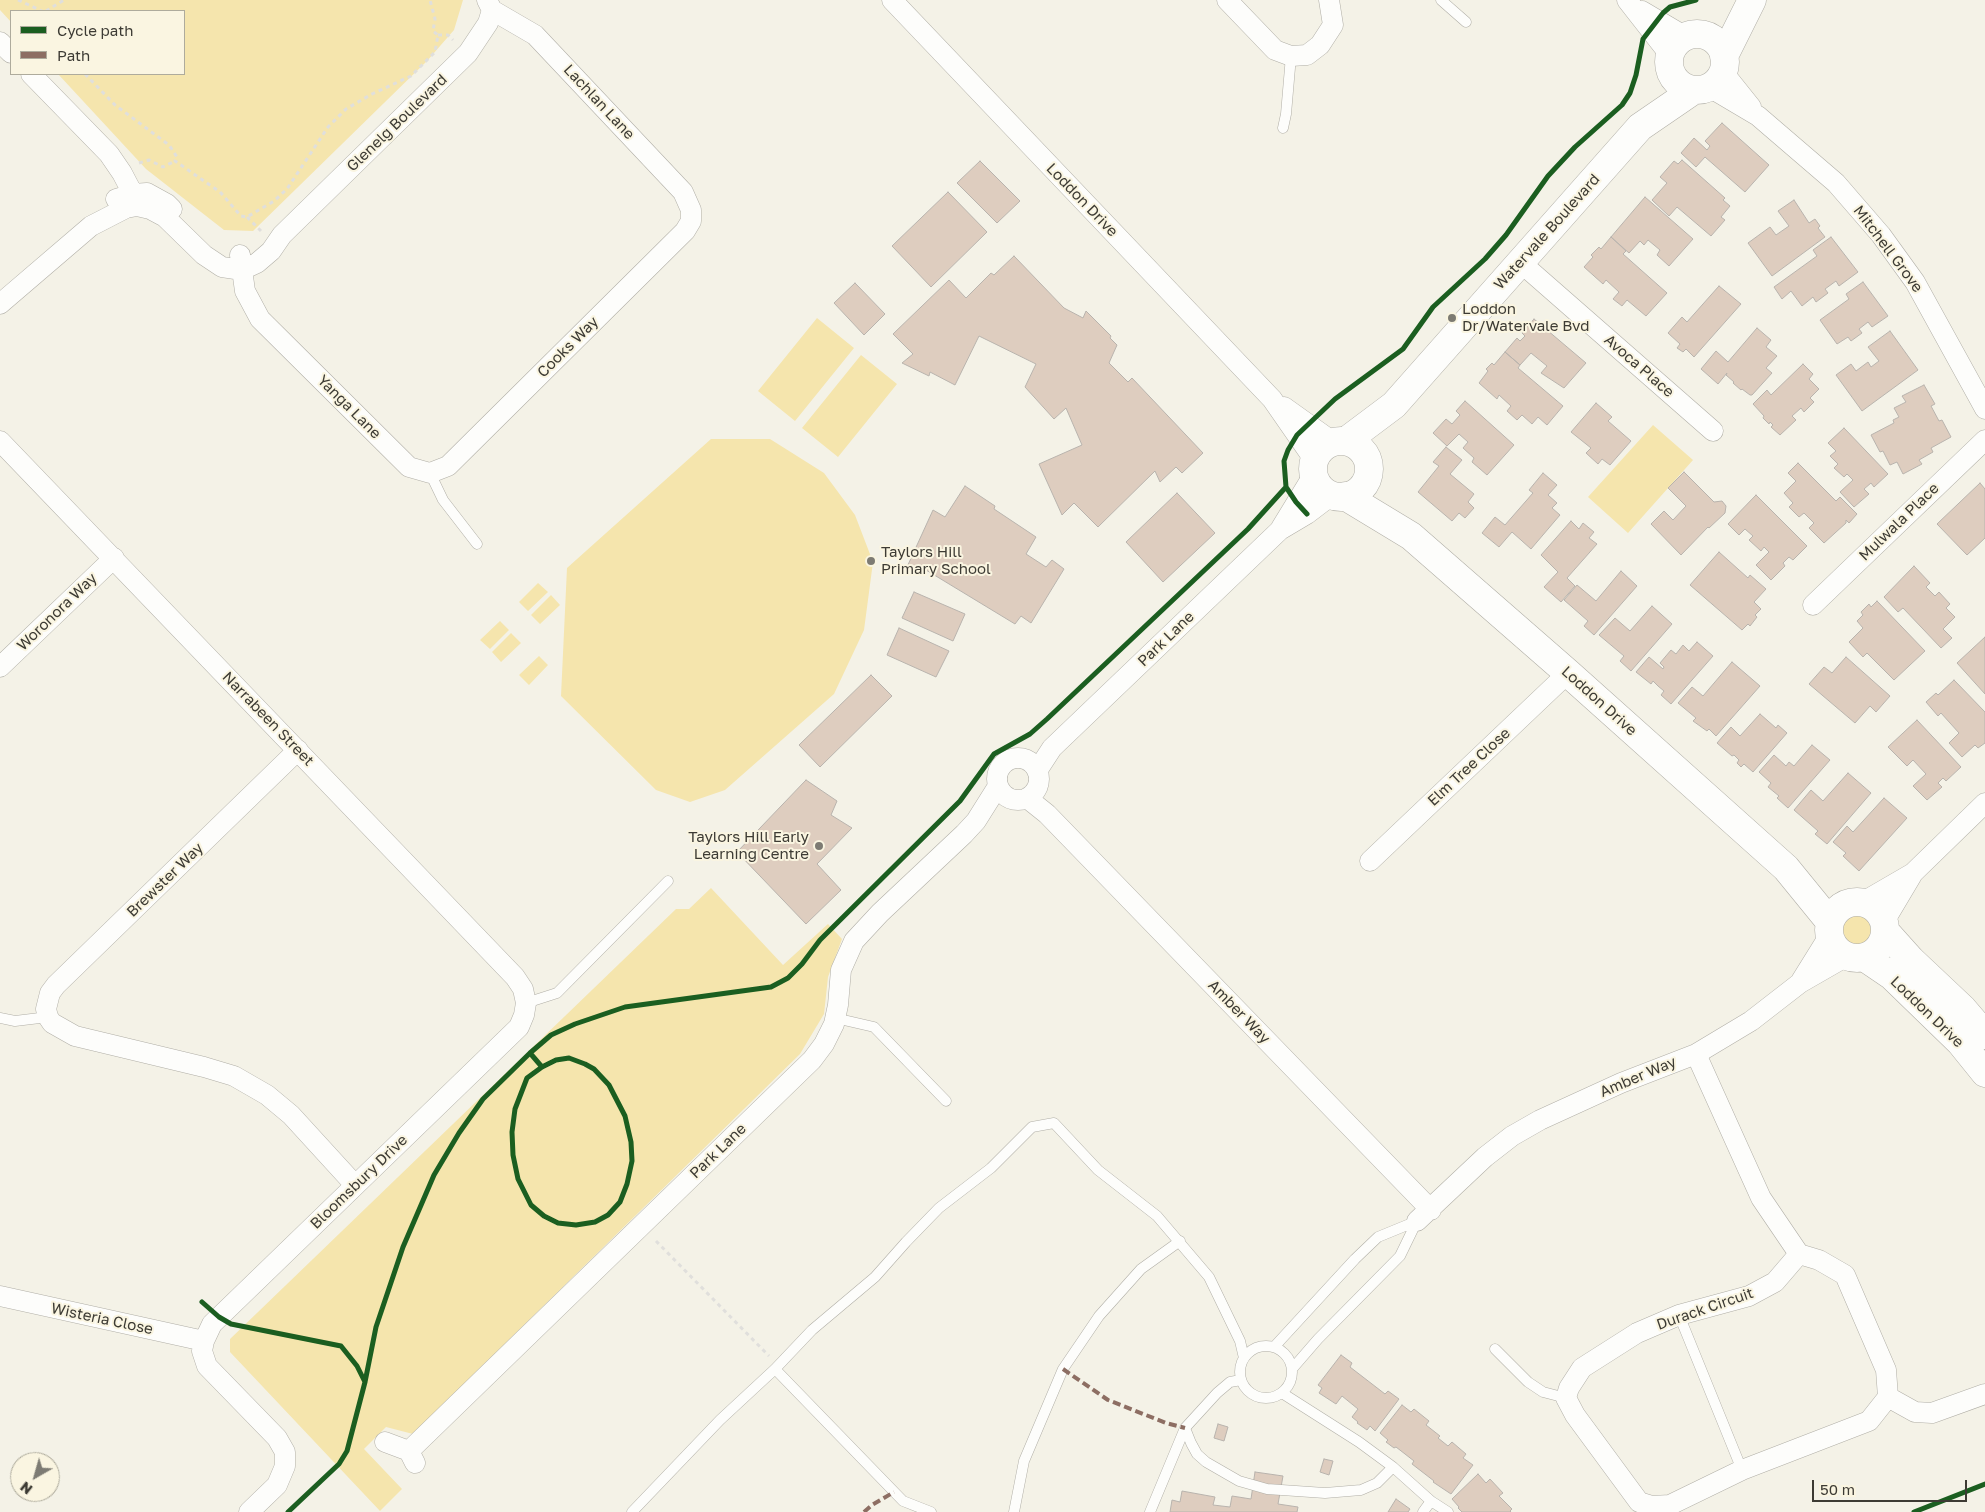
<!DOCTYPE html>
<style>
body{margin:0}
#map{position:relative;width:1985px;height:1512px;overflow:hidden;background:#f4f2e7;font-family:"Golos Text",sans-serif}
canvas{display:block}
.legend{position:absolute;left:10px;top:10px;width:175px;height:65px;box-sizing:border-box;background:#faf5e1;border:1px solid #aeab9c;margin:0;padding:6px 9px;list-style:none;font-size:15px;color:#3d3b34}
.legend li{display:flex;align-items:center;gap:10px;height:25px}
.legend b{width:25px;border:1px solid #aeab9c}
.north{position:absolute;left:10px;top:1452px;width:50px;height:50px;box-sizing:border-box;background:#faf5e1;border:1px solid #aeab9c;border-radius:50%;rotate:218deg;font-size:14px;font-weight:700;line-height:20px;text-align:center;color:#3d3b34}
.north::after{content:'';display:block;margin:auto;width:18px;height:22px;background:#7d7b73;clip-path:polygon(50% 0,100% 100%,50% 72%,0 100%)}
.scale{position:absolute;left:1812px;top:1480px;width:155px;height:22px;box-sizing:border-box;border:2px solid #3d3b34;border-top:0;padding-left:6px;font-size:15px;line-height:18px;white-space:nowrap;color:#3d3b34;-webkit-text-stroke:4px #faf5e1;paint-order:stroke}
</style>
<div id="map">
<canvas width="1985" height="1512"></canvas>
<ul class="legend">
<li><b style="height:6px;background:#1b5e20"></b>Cycle path</li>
<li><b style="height:6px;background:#8d6e63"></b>Path</li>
</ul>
<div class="north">N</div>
<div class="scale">50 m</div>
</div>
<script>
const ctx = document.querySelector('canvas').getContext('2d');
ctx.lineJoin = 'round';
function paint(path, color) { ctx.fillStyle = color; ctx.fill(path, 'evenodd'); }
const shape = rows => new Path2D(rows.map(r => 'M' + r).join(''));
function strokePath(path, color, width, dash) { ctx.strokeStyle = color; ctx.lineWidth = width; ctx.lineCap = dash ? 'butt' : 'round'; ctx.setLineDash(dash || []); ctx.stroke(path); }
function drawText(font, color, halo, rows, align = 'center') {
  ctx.font = font + ' "Golos Text",sans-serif'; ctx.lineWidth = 4; ctx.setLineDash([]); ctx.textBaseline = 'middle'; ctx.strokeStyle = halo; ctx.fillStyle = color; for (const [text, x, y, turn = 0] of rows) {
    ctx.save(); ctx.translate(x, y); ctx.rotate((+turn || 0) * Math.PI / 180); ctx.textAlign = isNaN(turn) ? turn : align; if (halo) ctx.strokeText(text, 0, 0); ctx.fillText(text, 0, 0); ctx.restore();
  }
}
paint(shape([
 [0,0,463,0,454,30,427,61,253,231,224,230,146,169,58,74,184,74,184,11,11,11,11,22,0,10],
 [817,318,854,348,795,421,758,391],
 [861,355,897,384,838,457,802,428],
 [1653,425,1693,460,1628,533,1588,497],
 [711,439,770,439,824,473,855,515,873,562,864,630,834,694,725,790,690,802,656,790,561,696,567,568],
 [538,583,548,592,528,611,519,602],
 [551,595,560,605,540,624,531,615],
 [500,621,509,630,490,649,480,640],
 [511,633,521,643,501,662,492,652],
 [539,656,548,665,529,685,519,675],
 [711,888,783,965,828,924,842,939,828,977,824,1014,800,1054,413,1434,386,1427,364,1449,402,1489,380,1511,230,1352,230,1339,676,909,689,909],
 '1840 929a16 16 0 1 1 32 0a16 16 0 1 1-32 0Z'
]), '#f5e5ad');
const building = shape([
 [1722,123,1769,165,1745,192,1705,157,1696,167,1681,153,1694,138,1707,150,1710,146,1705,141,1722,123],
 [1682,160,1725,198,1723,200,1730,206,1721,217,1725,220,1711,236,1677,207,1669,216,1652,200,1667,183,1660,177,1674,161,1678,164,1682,160],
 [980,161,1020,201,997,223,957,183,980,161],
 [948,192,987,232,931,287,892,246,948,192],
 [1645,197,1693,239,1669,266,1657,255,1660,250,1648,240,1644,245,1640,241,1629,253,1611,237,1645,197],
 [1794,200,1809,223,1815,219,1820,226,1818,228,1825,237,1772,276,1748,243,1770,227,1776,235,1789,226,1778,211,1794,200],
 [1611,237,1626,251,1623,254,1667,293,1646,316,1627,300,1622,306,1613,299,1619,292,1606,280,1603,284,1584,267,1593,257,1591,255,1599,247,1601,249,1611,237],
 [1831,237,1858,272,1839,286,1836,281,1825,289,1828,293,1816,302,1813,297,1802,306,1791,291,1782,299,1774,287,1817,256,1813,250,1831,237],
 [1014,256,1064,308,1083,318,1086,311,1111,336,1110,338,1117,345,1109,363,1128,382,1132,378,1203,453,1182,473,1176,467,1160,482,1155,471,1098,527,1074,503,1062,515,1039,464,1082,445,1066,408,1054,419,1025,387,1036,364,979,336,955,385,930,372,929,376,902,363,913,354,893,334,949,280,966,298,991,273,994,275,1014,256],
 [1863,282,1888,316,1872,327,1868,322,1859,329,1862,333,1851,341,1848,337,1837,344,1820,320,1849,299,1846,294,1863,282],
 [855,283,885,314,864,335,834,303,855,283],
 [1719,286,1741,304,1694,357,1686,349,1683,352,1677,348,1680,344,1668,333,1682,317,1687,322,1719,286],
 [1534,319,1586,363,1564,388,1541,373,1547,366,1531,353,1520,365,1505,352,1517,338,1520,341,1525,336,1522,333,1534,319],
 [1757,328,1771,340,1766,347,1777,356,1766,368,1772,373,1752,395,1750,395,1742,389,1741,390,1733,383,1734,382,1726,375,1727,373,1718,384,1701,369,1716,351,1728,362,1757,328],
 [1890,331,1918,370,1862,411,1836,375,1851,364,1856,371,1868,362,1871,367,1879,361,1868,347,1890,331],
 [1505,352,1520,365,1518,368,1563,406,1547,425,1538,417,1532,424,1522,415,1517,420,1507,411,1511,406,1499,395,1497,399,1479,383,1488,371,1486,369,1492,363,1494,365,1505,352],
 [1803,364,1813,374,1809,379,1819,389,1810,398,1814,402,1804,412,1801,408,1792,416,1796,420,1780,435,1771,427,1773,425,1770,422,1769,424,1763,418,1764,416,1753,404,1767,390,1771,395,1803,364],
 [1924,385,1935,404,1931,406,1939,421,1942,420,1951,437,1931,448,1933,452,1919,460,1922,464,1903,474,1897,462,1890,465,1883,451,1880,452,1871,435,1894,423,1893,420,1899,417,1894,408,1906,402,1902,396,1924,385],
 [1465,401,1514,445,1487,475,1472,462,1474,458,1463,448,1468,442,1459,434,1447,446,1433,433,1446,419,1452,424,1460,415,1456,411,1465,401],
 [1596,403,1612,417,1608,421,1631,441,1610,465,1602,459,1598,464,1586,453,1591,448,1571,432,1596,403],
 [1844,428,1888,474,1874,487,1871,483,1864,489,1869,494,1854,507,1840,492,1853,480,1847,474,1844,477,1834,468,1838,464,1830,456,1836,451,1828,443,1844,428],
 [1446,447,1462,460,1450,474,1474,494,1468,502,1474,508,1465,518,1459,513,1452,521,1418,492,1439,466,1433,462,1446,447],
 [1798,463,1836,501,1840,497,1857,514,1849,523,1846,520,1846,523,1824,543,1809,528,1814,523,1804,513,1799,517,1789,507,1793,503,1784,493,1796,481,1788,473,1798,463],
 [1684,472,1714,502,1722,501,1726,506,1725,513,1709,528,1708,527,1681,555,1651,524,1664,511,1673,520,1686,506,1668,488,1684,472],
 [1543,473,1557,485,1548,495,1557,503,1552,508,1560,515,1531,549,1512,532,1499,547,1482,533,1495,517,1505,525,1533,493,1529,490,1543,473],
 [1980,483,1985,489,1985,538,1967,555,1937,524,1980,483],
 [965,486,995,506,994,509,1036,537,1026,554,1046,567,1052,560,1064,569,1031,623,1021,616,1015,624,926,570,922,575,907,567,933,510,945,517,965,486],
 [1177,493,1215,533,1163,582,1126,542,1177,493],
 [1756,495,1807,546,1793,560,1789,557,1783,563,1785,566,1771,580,1756,565,1769,552,1764,547,1761,551,1749,540,1753,536,1745,529,1739,535,1728,524,1756,495],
 [1571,521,1579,529,1583,523,1594,532,1589,538,1597,544,1567,578,1575,586,1561,602,1544,587,1558,572,1541,555,1571,521],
 [1719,552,1748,578,1750,575,1766,589,1754,602,1761,609,1755,615,1757,617,1750,626,1748,624,1742,630,1690,585,1719,552],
 [1914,566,1930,583,1926,587,1935,596,1939,592,1950,604,1946,608,1955,617,1943,629,1952,638,1941,648,1903,608,1898,612,1884,597,1914,566],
 [1621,571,1637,586,1594,635,1584,626,1588,621,1564,600,1577,585,1596,601,1621,571],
 [914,592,965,614,953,641,902,618,914,592],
 [1877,601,1925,651,1894,680,1867,653,1863,657,1849,642,1863,628,1857,621,1863,615,1861,612,1869,604,1871,607,1877,601],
 [1652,606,1672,624,1631,671,1620,661,1624,656,1599,635,1615,618,1630,631,1652,606],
 [899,628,949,651,936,677,887,655,899,628],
 [1985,637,1985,694,1957,663,1985,637],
 [1697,642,1713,656,1671,704,1661,695,1664,691,1658,686,1653,681,1651,684,1636,672,1649,657,1663,669,1664,667,1660,663,1671,650,1676,654,1683,645,1689,651,1697,642],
 [1846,657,1890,696,1876,712,1870,706,1855,723,1809,684,1824,667,1832,673,1846,657],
 [1732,662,1760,686,1716,736,1709,729,1707,731,1693,721,1696,718,1678,703,1692,687,1703,696,1732,662],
 [871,675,892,696,820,767,799,745,871,675],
 [1954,680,1985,712,1985,743,1978,748,1975,745,1962,757,1949,743,1959,733,1941,713,1938,716,1926,702,1936,693,1938,695,1954,680],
 [1760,714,1776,728,1778,725,1787,733,1753,772,1744,764,1741,767,1737,763,1739,760,1734,755,1732,756,1717,743,1731,727,1740,736,1760,714],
 [1917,720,1961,767,1946,781,1943,778,1938,783,1942,787,1927,800,1913,786,1926,774,1913,760,1907,766,1888,747,1917,720],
 [1812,745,1830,760,1788,808,1777,798,1779,796,1768,787,1771,783,1759,772,1774,755,1786,766,1789,762,1794,766,1812,745],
 [1848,773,1871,793,1827,844,1815,834,1818,831,1794,810,1811,790,1823,801,1848,773],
 [806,780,837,801,831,815,852,828,817,864,841,890,806,924,737,852,806,780],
 [1884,798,1907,818,1859,871,1843,856,1846,853,1833,842,1847,826,1853,832,1884,798],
 [1341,1355,1352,1363,1350,1367,1385,1394,1388,1391,1399,1399,1375,1431,1370,1426,1367,1430,1357,1423,1358,1422,1352,1417,1358,1409,1342,1396,1336,1404,1319,1393,1322,1388,1318,1385,1341,1355],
 [1402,1405,1411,1412,1414,1409,1429,1421,1426,1425,1440,1436,1438,1438,1448,1446,1452,1442,1466,1454,1463,1458,1473,1465,1451,1494,1433,1482,1434,1481,1412,1464,1414,1461,1396,1447,1394,1448,1386,1442,1388,1440,1380,1433,1402,1405],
 [1218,1424,1228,1427,1224,1441,1214,1438,1218,1424],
 [1324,1459,1333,1461,1329,1475,1320,1472,1324,1459],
 [1255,1472,1283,1476,1278,1504,1298,1507,1297,1512,1170,1512,1172,1500,1180,1502,1182,1491,1215,1497,1213,1505,1230,1507,1232,1496,1251,1499,1255,1472],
 [1478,1474,1486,1483,1490,1479,1503,1493,1499,1496,1512,1509,1510,1511,1511,1512,1462,1512,1458,1508,1459,1507,1452,1499,1478,1474],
 [1396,1499,1410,1509,1408,1512,1388,1512,1396,1499]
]);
paint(building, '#decdbf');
strokePath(building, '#b8b3ad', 1);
const lane = shape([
 [1441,0,1466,22],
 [1283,128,1286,114,1291,56],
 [430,473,443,500,477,544],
 [526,1003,557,993,668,881],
 [0,1018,15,1021,48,1017],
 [835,1018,874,1027,946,1101],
 [1679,1315,1742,1470],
 '1240 1372a26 26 0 1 1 52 0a26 26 0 1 1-52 0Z',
 [1274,1347,1355,1259,1378,1237,1417,1221],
 [1495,1349,1528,1382,1543,1392,1566,1398],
 [775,1369,903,1501,931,1512],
 [1292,1369,1318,1339,1400,1256,1417,1221],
 [1282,1393,1359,1442,1393,1467,1431,1501,1448,1512],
 [1185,1428,1191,1443,1197,1454,1206,1462,1239,1481,1267,1489,1325,1493,1361,1490,1377,1483,1393,1467],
 [632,1512,720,1420,775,1369,812,1330,875,1277,906,1242,939,1208,991,1168,1032,1127,1054,1123,1098,1170,1157,1216,1209,1277,1240,1341,1244,1358],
 [1014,1512,1024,1461,1063,1369,1099,1316,1141,1269,1180,1241],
 [1150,1512,1185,1428,1217,1393,1230,1382,1241,1380],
 [1423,1512,1431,1501]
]);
const street = shape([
 [892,0,1272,399,1315,461],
 [1227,0,1275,50,1291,56,1307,55,1320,45,1333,25,1329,0],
 [1627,0,1670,55],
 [1642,11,1686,37],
 [0,42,11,53],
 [1723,72,1751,107],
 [31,74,109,154,122,173,133,194,137,206],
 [1709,87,1758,116,1836,183,1881,235,1915,282,1985,409],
 [116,199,133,194,147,193,167,204,172,209],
 [240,255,245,291,260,319,409,467,430,473,448,466,685,231,691,221,691,210,683,192,535,35,492,10],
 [1520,262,1713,431],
 [0,304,91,226,126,208,137,206,150,209,165,217,204,255,222,267,242,270,257,263,271,251,282,235,468,53,488,23,492,10,487,0],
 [1284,407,1333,442],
 [0,441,515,977,523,989,526,1003,524,1015,519,1027,212,1324,204,1341,202,1351,207,1366,277,1438,285,1452,285,1466,277,1485,249,1512],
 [1281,528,1314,474],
 [1813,605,1985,440],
 [0,667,114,558],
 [298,750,56,985,50,993,46,1009,48,1017,52,1023,75,1036,204,1067,234,1076,267,1095,291,1115,355,1185],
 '997 779a21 21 0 1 1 42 0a21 21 0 1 1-42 0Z',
 [1037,771,1052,748,1280,530,1307,514,1332,495],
 [1027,798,1047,814,1431,1210],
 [1370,861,1568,673],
 [1863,902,1913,873,1985,803],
 [1884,922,1912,875],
 [1801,981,1829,936],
 [1696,1054,1761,1198,1799,1254],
 [1417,1221,1485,1157,1512,1136,1540,1120,1621,1083,1696,1054,1751,1021,1800,983,1847,956],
 [1799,1254,1819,1260,1845,1275,1886,1370,1888,1397,1869,1421,1742,1470,1670,1505,1652,1506,1639,1502,1575,1415,1566,1398,1569,1388,1582,1368,1637,1333,1679,1315,1749,1296,1775,1282,1799,1254],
 [0,1296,204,1341],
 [1888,1397,1915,1412,1932,1413,1985,1394],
 [385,1442,409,1451,415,1463],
 [409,1451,812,1060,824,1044,834,1024,838,1005,841,970,854,941,880,913,964,834,976,821,998,786]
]);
const secondary = shape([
 '1669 62a28 28 0 1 1 56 0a28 28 0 1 1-56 0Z',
 [1724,56,1752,0],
 [1346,441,1394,405,1640,127,1694,90],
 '1313 469a28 28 0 1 1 56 0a28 28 0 1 1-56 0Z',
 [1345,496,1411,536,1568,673,1786,868,1830,922],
 '1829 930a28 28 0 1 1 56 0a28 28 0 1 1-56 0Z',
 [1885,931,1911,960,1963,1009,1985,1035],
 [1864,957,1892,976,1960,1042,1985,1073]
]);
strokePath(lane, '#b0aea6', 11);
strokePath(street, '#b0aea6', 21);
strokePath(secondary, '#b0aea6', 29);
strokePath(shape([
 [18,0,42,11],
 [46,11,64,0],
 [438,35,448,35,453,40],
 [85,74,115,105,169,145,177,157,175,161,220,192,241,216,247,217,274,201,287,189,328,127,346,109,372,94,411,76,435,52,438,35,433,31,435,19,430,0],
 [139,163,149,160,163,167,175,161],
 [247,217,261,231],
 [656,1241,769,1356]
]), '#e0dfdc', 3, [4, 4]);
strokePath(lane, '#fdfdfb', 10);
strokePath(street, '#fdfdfb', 20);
strokePath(secondary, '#fdfdfb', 28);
strokePath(shape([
 [1063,1369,1108,1400,1166,1423,1185,1428],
 [864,1512,872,1505,894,1492]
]), '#8d6e63', 4, [8, 4]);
strokePath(shape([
 [1286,487,1284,461,1288,450,1297,435,1335,399,1403,349,1433,307,1485,259,1506,235,1548,176,1575,147,1622,105,1630,93,1636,75,1643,39,1663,13,1670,7,1696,0],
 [569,1058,585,1064,594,1069,609,1085,625,1116,631,1142,632,1161,627,1184,620,1202,608,1215,595,1222,576,1225,558,1223,544,1216,531,1205,518,1179,513,1155,512,1132,515,1109,527,1078,542,1067,556,1060,569,1058],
 [542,1067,530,1053,551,1035,575,1024,625,1007,771,987,788,978,802,964,820,940,960,801,994,754,1030,734,1047,719,1248,529,1286,487,1296,502,1307,514],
 [202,1302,219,1317,231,1324,341,1346,357,1366,365,1382],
 [288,1512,339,1464,347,1451,365,1382,376,1327,403,1247,434,1175,459,1133,483,1099,530,1053],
 [1914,1512,1985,1484]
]), '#1b5e20', 5);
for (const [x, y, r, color] of [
 [1452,318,5,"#7d7b73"],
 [871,561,5,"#7d7b73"],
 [819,846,5,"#7d7b73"]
]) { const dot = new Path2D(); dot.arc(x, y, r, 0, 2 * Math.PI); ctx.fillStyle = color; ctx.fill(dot); strokePath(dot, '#faf5e1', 2); }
drawText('15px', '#3d3b34', '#faf5e1', [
 ["Lachlan Lane",599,102,47],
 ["Glenelg Boulevard",397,123,-44],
 ["Loddon Drive",1082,200,46],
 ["Watervale Boulevard",1547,232,-48],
 ["Mitchell Grove",1888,249,53],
 ["Cooks Way",568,347,-45],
 ["Avoca Place",1639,366,41],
 ["Yanga Lane",349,407,45],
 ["Mulwala Place",1899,522,-44],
 ["Woronora Way",57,612,-44],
 ["Park Lane",1166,639,-44],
 ["Loddon Drive",1599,701,42],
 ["Narrabeen Street",268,719,46],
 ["Elm Tree Close",1469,767,-43],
 ["Brewster Way",165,880,-44],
 ["Amber Way",1239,1012,46],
 ["Loddon Drive",1927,1012,44],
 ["Amber Way",1638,1077,-23],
 ["Park Lane",718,1151,-44],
 ["Bloomsbury Drive",359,1182,-44],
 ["Durack Circuit",1705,1309,-19],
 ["Wisteria Close",102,1319,12]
]);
drawText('15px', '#3d3b34', '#faf5e1', [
 ["Loddon",1462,309],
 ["Dr/Watervale Bvd",1462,326],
 ["Taylors Hill",881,552],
 ["Primary School",881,569],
 ["Taylors Hill Early",809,837,"right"],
 ["Learning Centre",809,854,"right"]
], 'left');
</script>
